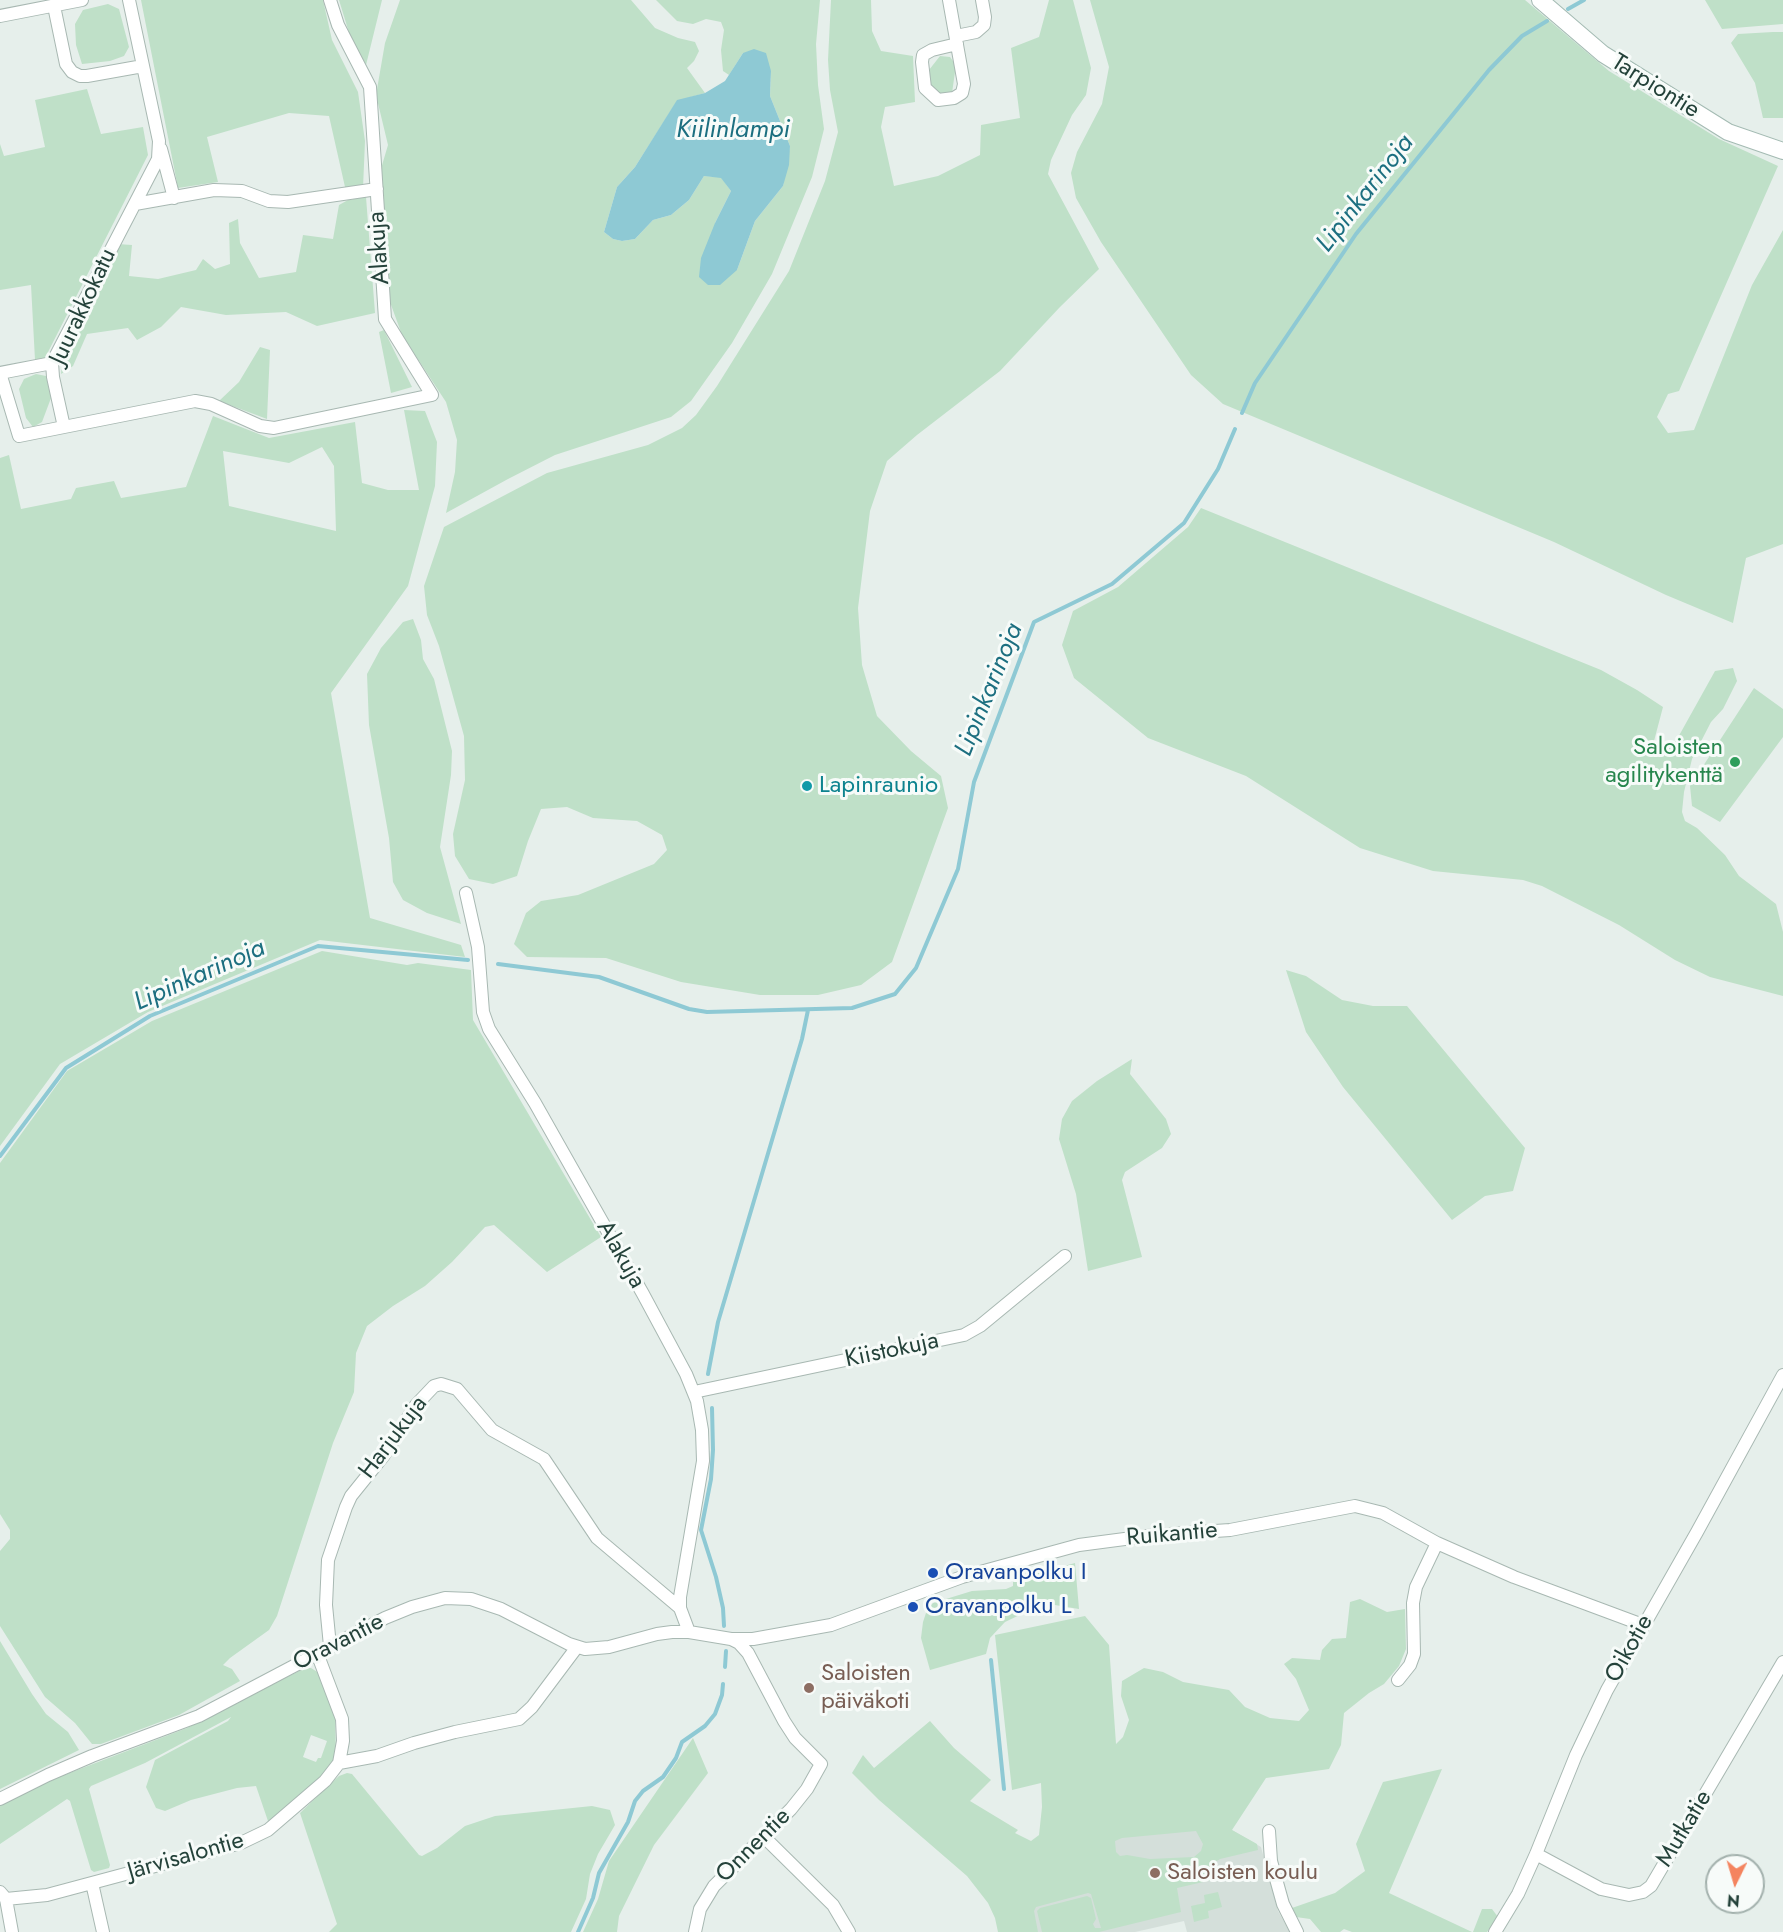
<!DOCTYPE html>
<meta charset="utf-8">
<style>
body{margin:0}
#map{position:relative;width:1783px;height:1932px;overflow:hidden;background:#e6efeb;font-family:Jost,sans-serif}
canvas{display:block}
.north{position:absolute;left:1705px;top:1854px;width:60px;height:60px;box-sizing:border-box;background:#f7fbf9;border:2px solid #a3b1ad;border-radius:50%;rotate:185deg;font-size:16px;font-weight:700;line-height:24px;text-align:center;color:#24423a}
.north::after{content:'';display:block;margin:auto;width:21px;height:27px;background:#f4845f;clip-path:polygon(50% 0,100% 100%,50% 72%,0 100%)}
</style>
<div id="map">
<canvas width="1783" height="1932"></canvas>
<div class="north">N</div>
</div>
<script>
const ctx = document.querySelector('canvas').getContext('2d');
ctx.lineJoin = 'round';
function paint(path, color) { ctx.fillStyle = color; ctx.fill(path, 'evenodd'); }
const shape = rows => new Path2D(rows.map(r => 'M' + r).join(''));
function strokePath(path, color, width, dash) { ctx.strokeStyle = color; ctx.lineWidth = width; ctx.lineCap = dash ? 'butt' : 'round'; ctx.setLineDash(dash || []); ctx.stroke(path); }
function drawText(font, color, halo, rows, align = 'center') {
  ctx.font = font + ' Jost,sans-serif'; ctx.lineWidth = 6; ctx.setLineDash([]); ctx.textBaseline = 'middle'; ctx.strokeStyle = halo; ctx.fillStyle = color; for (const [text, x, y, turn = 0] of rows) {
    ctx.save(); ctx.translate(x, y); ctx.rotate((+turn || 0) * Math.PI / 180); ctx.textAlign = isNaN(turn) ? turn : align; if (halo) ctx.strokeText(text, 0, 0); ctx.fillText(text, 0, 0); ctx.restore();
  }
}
paint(shape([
 [1232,1830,1261,1847,1278,1911,1290,1932,1187,1932,1184,1921,1135,1932,1013,1932,1006,1879,1120,1832]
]), '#d4dfda');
paint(shape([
 [141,0,323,0,332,40,358,92,365,141,363,188,345,187,329,116,289,113,207,137,218,182,178,188],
 [339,0,382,0,366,65,350,36],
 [400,0,631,0,655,28,678,38,695,42,699,51,694,61,687,68,705,93,677,101,635,167,617,187,604,232,613,239,622,241,635,239,653,220,671,215,689,200,704,176,721,177,731,191,715,223,737,270,755,221,783,186,790,146,770,96,771,71,743,53,729,75,723,71,721,50,724,30,721,22,706,19,693,24,677,21,656,0,820,0,816,44,818,85,824,129,812,177,772,274,732,343,691,401,671,417,555,455,508,479,446,513,455,472,457,440,446,402,402,335,386,291,380,172,388,145,376,95,385,43],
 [831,0,871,0,872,31,881,51,913,56,915,102,885,107,881,127,894,186,938,176,980,155,981,125,1020,118,1011,48,1039,37,1049,0,1073,0,1091,68,1086,95,1072,115,1051,160,1048,174,1099,269,1060,307,1000,371,917,435,887,461,870,511,858,608,862,665,877,716,911,751,941,776,948,808,892,962,861,985,818,995,760,995,681,982,606,958,527,957,514,944,526,913,541,901,578,895,654,864,667,850,662,835,637,821,593,818,567,807,541,809,528,841,517,876,493,884,469,879,455,856,453,834,465,780,464,736,439,646,427,615,424,586,444,527,547,473,648,445,682,428,696,415,717,386,789,271,825,181,838,132,830,90,828,60],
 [1090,0,1525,0,1609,71,1719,139,1778,166,1679,391,1668,394,1657,417,1668,433,1694,430,1752,285,1783,230,1783,544,1746,558,1733,623,1666,595,1554,542,1223,404,1191,375,1101,242,1076,198,1071,173,1077,152,1102,104,1109,67],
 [1705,0,1783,0,1783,24,1722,29],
 [108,4,119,9,129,47,124,56,110,61,82,64,76,45,75,24,83,10],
 [1773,32,1783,32,1783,118,1763,118,1755,83,1731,43,1738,34],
 [940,56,950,57,956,65,952,93,939,94,929,88,929,70],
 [87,89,101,134,143,127,148,155,45,358,35,360,31,285,0,290,0,144,4,156,45,147,35,100],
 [366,197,375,313,317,326,286,312,226,315,181,307,161,327,137,340,128,328,87,334,73,366,61,374,62,363,117,244,132,245,129,276,158,279,196,270,203,259,215,269,230,264,229,223,238,219,240,243,259,278,296,272,303,235,333,239,339,205,348,200],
 [384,330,412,387,391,393,379,332],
 [260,347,270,350,267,419,219,401,239,382],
 [36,374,46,376,51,398,42,422,33,427,26,418,19,389,24,379],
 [404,410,425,411,437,442,435,486,408,586,331,693,370,918,461,945,465,957,320,940,148,1012,60,1064,0,1146,0,458,9,455,21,509,71,499,76,488,114,481,121,498,186,487,213,416,269,438,355,422,362,483,388,490,419,490],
 [322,447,334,466,336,531,229,506,223,451,289,463],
 [1201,508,1601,670,1637,690,1663,707,1654,741,1664,748,1676,741,1715,671,1733,668,1737,681,1723,709,1711,722,1692,759,1684,792,1682,812,1685,821,1697,828,1725,855,1739,876,1776,904,1783,932,1783,996,1710,977,1675,960,1619,925,1542,886,1523,880,1433,871,1360,848,1246,776,1148,738,1074,678,1062,645,1073,611,1118,587,1188,527],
 [413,619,421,640,423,659,434,679,452,751,451,775,440,847,461,924,427,913,403,900,393,882,389,838,369,725,367,674,381,648,403,622],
 [1754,688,1783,709,1783,737,1720,822,1692,806,1690,786],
 [322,951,407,965,418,963,471,970,473,1020,601,1237,547,1272,494,1225,485,1227,452,1262,425,1286,393,1306,367,1326,356,1353,354,1392,333,1443,277,1616,269,1630,230,1658,223,1665,232,1669,240,1681,179,1715,101,1744,92,1744,75,1723,45,1697,0,1626,0,1551,10,1539,10,1530,0,1514,0,1163,67,1071,152,1021],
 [1286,970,1306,976,1342,1000,1373,1006,1407,1006,1525,1148,1513,1191,1485,1196,1452,1220,1343,1087,1306,1032],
 [1132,1059,1130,1074,1166,1119,1171,1134,1162,1148,1125,1172,1122,1180,1142,1257,1088,1271,1076,1194,1059,1139,1062,1119,1072,1101,1097,1081],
 [1075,1563,1079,1609,1055,1605,1028,1611,1005,1622,990,1638,986,1654,930,1670,921,1638,923,1622,927,1610,933,1603,972,1591,1006,1589,1013,1586,1013,1580],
 [1360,1599,1387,1612,1405,1609,1406,1649,1399,1666,1384,1684,1369,1693,1344,1713,1341,1745,1329,1769,1266,1778,1232,1830,1257,1844,1258,1850,1220,1859,1212,1864,1214,1876,1212,1880,1177,1888,1181,1912,1099,1932,1042,1932,1037,1911,1040,1908,1087,1896,1091,1898,1096,1919,1093,1924,1095,1928,1101,1928,1091,1894,1088,1893,1036,1907,1034,1911,1038,1932,998,1932,995,1918,988,1903,967,1876,879,1800,852,1773,863,1755,874,1768,930,1721,954,1748,991,1780,970,1801,1018,1830,1015,1833,1031,1841,1039,1835,1042,1807,1041,1783,1012,1790,995,1635,1085,1616,1109,1645,1116,1744,1123,1737,1129,1720,1121,1696,1122,1681,1144,1668,1163,1672,1183,1682,1229,1690,1245,1707,1270,1718,1299,1721,1309,1710,1296,1679,1284,1664,1292,1658,1320,1660,1322,1650,1332,1639,1346,1638,1350,1602],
 [1196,1831,1203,1844,1201,1851,1194,1857,1150,1859,1127,1855,1120,1856,1116,1852,1115,1841,1122,1838],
 [0,1641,32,1694,46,1714,68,1732,79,1750,0,1789],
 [305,1668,311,1668,319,1673,335,1717,336,1755,328,1770,269,1824,256,1786,237,1788,191,1800,165,1811,156,1808,146,1787,155,1760,228,1721,231,1717,145,1763,91,1786,89,1789,110,1865,109,1868,94,1872,91,1870,70,1801,67,1799,0,1844,0,1804,51,1780,187,1728],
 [311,1735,327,1741,321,1758,318,1758,316,1762,303,1757],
 [693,1738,708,1773,654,1845,619,1916,617,1932,583,1932,598,1899,609,1861],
 [1442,1769,1389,1893,1472,1932,1352,1932,1344,1929,1340,1932,1321,1932,1310,1919,1296,1917,1292,1908,1335,1893,1365,1871,1356,1844,1383,1782],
 [347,1773,352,1774,419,1855,422,1856,437,1848,465,1826,495,1816,592,1806,610,1810,615,1825,598,1854,590,1874,586,1899,571,1932,329,1932,337,1924,300,1813,327,1787,339,1776],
 [1218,1892,1222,1907,1208,1911,1209,1918,1194,1922,1191,1906,1205,1903,1204,1895],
 [1482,1909,1492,1909,1498,1917,1487,1932,1473,1932]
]), '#bfe0c8');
paint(shape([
 [754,49,766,53,771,71,770,96,790,146,789,165,783,186,755,221,737,270,720,285,708,285,699,277,701,258,715,223,731,191,721,178,704,176,689,200,671,215,653,220,635,239,622,241,613,239,604,232,617,187,635,167,677,100,705,93,725,81,743,53]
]), '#8ec9d4');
strokePath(shape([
 [1568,9,1584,0],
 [1242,413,1255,383,1356,234,1489,70,1522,36,1547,21],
 [498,964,599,977,689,1009,707,1012,852,1008,895,994,916,968,958,869,974,782,1034,622,1112,584,1184,523,1218,469,1235,429],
 [0,1156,66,1068,150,1016,318,946,468,960],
 [708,1374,718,1322,802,1039,808,1010],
 [712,1408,713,1450,711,1479,701,1530,716,1577,723,1608,724,1626],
 [991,1660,1004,1789],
 [725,1667,726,1651],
 [578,1932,593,1898,599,1873,628,1822,635,1801,643,1791,663,1777,676,1758,682,1742,705,1726,715,1714,722,1695,723,1684]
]), '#8ec9d4', 4);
const street = shape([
 [129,0,159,141,158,159,52,363,53,377,64,427,195,401,211,404,260,426,274,428,432,395,385,319,370,87,338,25,330,0],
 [949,0,964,84,962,93,954,98,938,100,925,88,922,62,923,55,932,50,957,44],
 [54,6,66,64,72,72,80,76,87,76,143,66],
 [0,16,82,0],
 [956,36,976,32,984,25,985,17,982,0],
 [161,149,174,198],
 [135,204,214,190,242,191,269,201,288,202,377,189],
 [0,373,19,436,64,427],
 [0,373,52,363],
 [466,893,478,947,483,1012,489,1029,535,1103,643,1294,686,1374,697,1401,702,1430,703,1461,680,1597,680,1608,689,1632],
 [694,1392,964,1335,980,1326,1065,1256],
 [330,1646,326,1605,328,1560,346,1507,351,1496,384,1455,416,1405,434,1386,441,1384,457,1389,492,1430,544,1459,597,1538,680,1608],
 [1398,1680,1410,1665,1414,1654,1413,1603,1416,1587,1437,1543],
 [339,1763,377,1756,414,1743,455,1732,519,1719,532,1707,577,1647],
 [0,1799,48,1775,92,1756,199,1716,385,1618,412,1607,445,1598,471,1599,501,1609,569,1644,585,1649,609,1647,657,1634,672,1632,689,1632,731,1639,753,1639,831,1625,962,1577,1079,1545,1155,1535,1230,1530,1355,1506,1383,1513,1437,1543,1514,1577,1643,1625],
 [1269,1831,1271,1861,1283,1904,1297,1932],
 [763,1836,833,1905,849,1932],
 [1536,1854,1601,1889,1629,1895,1643,1892,1651,1886,1783,1662],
 [92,1883,103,1932],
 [0,1892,6,1899,47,1895,241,1843,268,1830,325,1781,339,1763,343,1741,342,1719,317,1653],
 [6,1899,12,1932],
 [695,1932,700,1909,714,1886,791,1809,807,1789,821,1764,795,1738,784,1721,748,1653,739,1643,731,1639],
 [1495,1932,1518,1894,1536,1854,1576,1755,1607,1690,1697,1532,1783,1375]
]);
const secondary = shape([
 [1540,0,1603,54,1728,132,1783,151]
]);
strokePath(street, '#a8b8b2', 14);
strokePath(secondary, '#a4bbb3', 18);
strokePath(street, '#fff', 12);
strokePath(secondary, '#fff', 16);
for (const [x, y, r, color] of [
 [1735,762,6,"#2e9e5b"],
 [807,786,6,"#0f9aa8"],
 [933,1573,6,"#1a4fb4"],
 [913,1607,6,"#1a4fb4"],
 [809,1688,6,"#8d6e63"],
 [1155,1873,6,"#8d6e63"]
]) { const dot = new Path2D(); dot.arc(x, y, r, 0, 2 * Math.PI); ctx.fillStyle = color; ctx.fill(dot); strokePath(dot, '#f7fbf9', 2); }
drawText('24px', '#24423a', '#f7fbf9', [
 ["Tarpiontie",1655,87,32],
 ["Alakuja",380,248,-94],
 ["Juurakkokatu",84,307,-65],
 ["Alakuja",620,1255,60],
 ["Kiistokuja",892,1351,-12],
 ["Harjukuja",394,1438,-53],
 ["Ruikantie",1172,1535,-5],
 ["Oravantie",339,1643,-27],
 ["Oikotie",1630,1649,-61],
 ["Mutkatie",1685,1829,-59],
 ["Onnentie",754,1846,-45],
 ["Järvisalontie",186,1857,-16]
]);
drawText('24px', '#27864d', '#f7fbf9', [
 ["Saloisten",1723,748],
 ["agilitykenttä",1723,776]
], 'right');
drawText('24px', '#0d838f', '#f7fbf9', [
 ["Lapinraunio",819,786]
], 'left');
drawText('24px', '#164399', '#f7fbf9', [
 ["Oravanpolku I",945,1573],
 ["Oravanpolku L",925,1607]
], 'left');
drawText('24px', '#785e54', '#f7fbf9', [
 ["Saloisten",821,1674],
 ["päiväkoti",821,1702],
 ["Saloisten koulu",1167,1873]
], 'left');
drawText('italic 26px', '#1c6f80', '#f7fbf9', [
 ["Kiilinlampi",733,131],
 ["Lipinkarinoja",1366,194,-52],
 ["Lipinkarinoja",990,690,-68],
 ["Lipinkarinoja",200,976,-24]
]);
</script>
